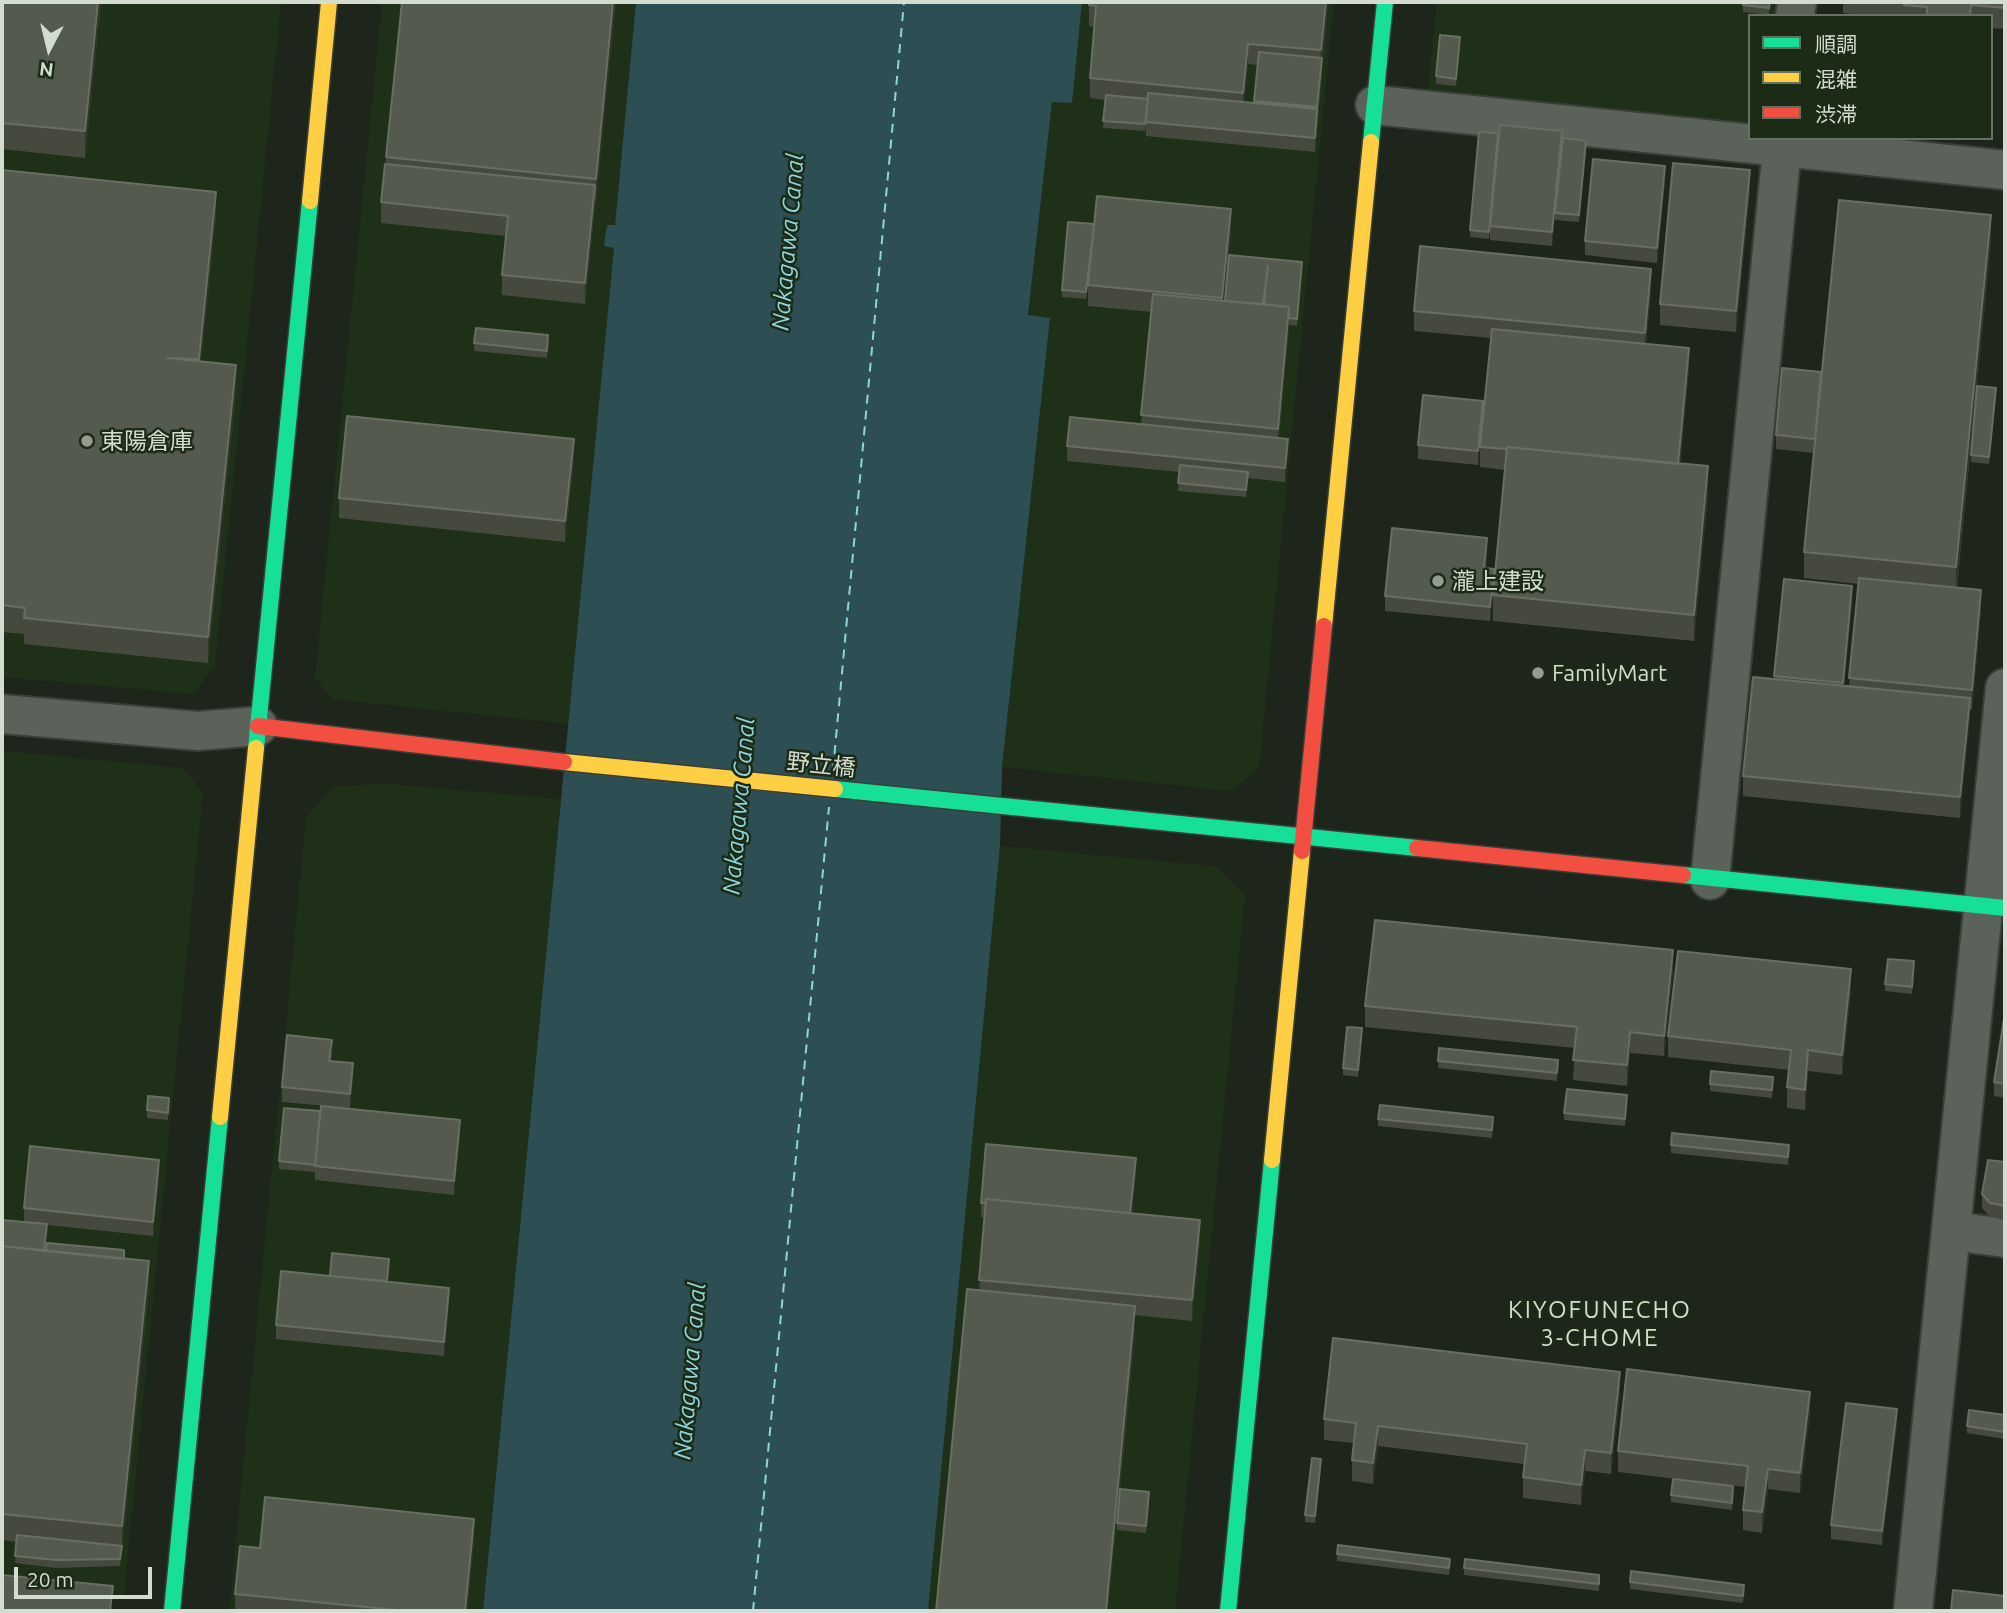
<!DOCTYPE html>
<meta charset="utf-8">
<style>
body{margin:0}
#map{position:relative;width:2007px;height:1613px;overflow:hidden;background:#1e261b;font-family:Ubuntu,"Noto Sans JP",sans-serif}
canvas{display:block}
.frame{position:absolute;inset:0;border:4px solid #d3ddcf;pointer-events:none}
.legend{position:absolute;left:1748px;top:14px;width:245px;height:126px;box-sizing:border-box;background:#1b2b16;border:2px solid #657260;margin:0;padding:9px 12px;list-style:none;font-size:21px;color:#d3ddcf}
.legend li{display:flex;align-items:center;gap:14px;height:35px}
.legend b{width:35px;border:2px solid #657260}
.north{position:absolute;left:14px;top:14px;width:70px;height:70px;-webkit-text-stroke:5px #1b2b16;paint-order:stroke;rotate:187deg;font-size:19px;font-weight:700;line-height:28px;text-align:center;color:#d3ddcf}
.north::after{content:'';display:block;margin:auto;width:24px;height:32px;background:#d3ddcf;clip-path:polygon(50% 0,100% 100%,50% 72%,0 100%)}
.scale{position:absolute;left:14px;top:1567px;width:138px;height:32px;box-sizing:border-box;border:4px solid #d3ddcf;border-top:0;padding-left:9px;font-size:21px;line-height:24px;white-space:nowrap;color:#d3ddcf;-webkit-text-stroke:5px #1b2b16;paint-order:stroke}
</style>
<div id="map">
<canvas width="2007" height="1613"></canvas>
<div class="frame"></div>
<ul class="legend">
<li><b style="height:9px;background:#16e098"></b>順調</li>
<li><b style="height:9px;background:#ffcf43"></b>混雑</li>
<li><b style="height:9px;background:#f24e42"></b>渋滞</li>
</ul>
<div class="north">N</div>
<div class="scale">20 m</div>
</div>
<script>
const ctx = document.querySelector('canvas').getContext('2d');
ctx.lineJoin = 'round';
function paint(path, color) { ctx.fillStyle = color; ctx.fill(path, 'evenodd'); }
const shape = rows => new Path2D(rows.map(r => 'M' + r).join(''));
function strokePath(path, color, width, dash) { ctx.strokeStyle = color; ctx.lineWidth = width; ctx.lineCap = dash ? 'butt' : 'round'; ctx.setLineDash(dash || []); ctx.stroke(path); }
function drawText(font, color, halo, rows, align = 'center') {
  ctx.font = font + ' Ubuntu,"Noto Sans JP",sans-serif'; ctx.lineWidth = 5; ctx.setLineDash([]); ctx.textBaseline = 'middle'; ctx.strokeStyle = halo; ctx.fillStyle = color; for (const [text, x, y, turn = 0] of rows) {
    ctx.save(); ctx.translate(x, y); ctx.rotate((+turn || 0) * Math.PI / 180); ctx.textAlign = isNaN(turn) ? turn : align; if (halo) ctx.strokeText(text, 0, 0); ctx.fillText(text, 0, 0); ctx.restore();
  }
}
paint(shape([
 [2,2,281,2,215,665,194,694,2,677],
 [382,2,636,2,615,225,604,245,615,248,569,724,332,699,315,678],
 [1082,2,1334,2,1259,768,1231,791,1002,767,1050,319,1028,316,1052,101,1072,103],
 [1437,2,1777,2,1775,16,1750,16,1750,126,1427,96],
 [2,751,183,768,203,793,124,1595,2,1583],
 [389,784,561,799,483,1611,229,1611,306,818,334,786],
 [1000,846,1214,866,1245,894,1175,1611,928,1611]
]), '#1e3018');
paint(shape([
 [636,2,1082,2,1072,103,1052,102,1028,315,1050,318,1002,767,1000,846,928,1611,483,1611,614,248,604,246,607,225,615,225]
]), '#2d4e52');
strokePath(shape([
 [833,770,904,2],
 [753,1611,829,807]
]), '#8ed5de', 2, [9, 7]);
const street = shape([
 [1795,16,1797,2],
 [1375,105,2005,170],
 [2,714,198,731,258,726],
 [1710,880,1783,138],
 [1952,1231,2005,1238],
 [1913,1611,2005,688]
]);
const fast = shape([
 [1371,142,1385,2],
 [256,748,310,201],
 [835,789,1417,848],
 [1683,875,2005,908],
 [172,1611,220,1117],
 [1228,1611,1272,1160]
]);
const slow = shape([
 [310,201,329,2],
 [1324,626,1371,142],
 [564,762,835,789],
 [220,1117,256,748],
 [1272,1160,1302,851]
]);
const jam = shape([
 [258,726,564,762],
 [1417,848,1683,875],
 [1302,851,1324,626]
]);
strokePath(street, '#393f37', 42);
strokePath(fast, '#393f37', 19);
strokePath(slow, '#393f37', 19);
strokePath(jam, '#393f37', 19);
strokePath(street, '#5b6259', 38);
strokePath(fast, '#16e098', 16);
strokePath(slow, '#ffcf43', 16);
strokePath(jam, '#f24e42', 16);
paint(shape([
 [2,2,101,2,85,158,2,149],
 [616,2,585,304,502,295,502,275,506,236,381,223,381,202,386,157],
 [1328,2,1315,152,1146,136,1146,124,1145,131,1103,128,1105,100,1090,98,1090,78,1094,27,1089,26,1089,5],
 [1248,64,1258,65,1254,103,1244,102],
 [1743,2,1770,2,1769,15,1743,12],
 [1843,2,2005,2,2005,29,1991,28,1991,16,1869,16,1843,13],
 [1460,44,1456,86,1436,84,1436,76],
 [1562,145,1586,148,1579,222,1555,220,1555,213,1552,246,1490,240,1490,227,1489,239,1470,237,1470,230],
 [2,170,216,218,201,361,236,391,208,663,24,644,24,634,2,632],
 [1665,181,1657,263,1585,255,1585,241],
 [1750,191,1736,332,1660,325,1660,304],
 [1231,230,1224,301,1302,269,1297,326,1289,325,1279,438,1288,453,1285,482,1248,478,1246,497,1178,491,1179,472,1067,461,1067,446,1141,424,1152,312,1088,306,1088,285],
 [1094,231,1086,299,1062,297,1062,290],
 [1991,242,1957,587,1981,610,1972,710,1970,710,1960,818,1743,796,1743,776,1774,679,1784,579,1852,600,1844,686,1849,686,1859,584,1804,578,1804,552,1814,453,1776,449,1776,435,1821,372],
 [1651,290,1646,344,1689,369,1680,464,1708,493,1694,641,1493,621,1493,595,1505,470,1480,467,1480,447,1491,338,1414,331,1414,311],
 [474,343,548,343,547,358,474,351],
 [1996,396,1989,464,1971,462,1971,455],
 [1483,415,1478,465,1418,459,1418,445],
 [574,460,565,542,339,518,339,498],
 [1487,552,1486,568,1494,584,1490,621,1385,611,1385,596],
 [1914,969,1912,994,1885,991,1885,984],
 [1673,971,1664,1056,1630,1053,1627,1086,1573,1080,1575,1048,1365,1027,1365,1006],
 [1851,990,1842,1075,1808,1071,1805,1110,1787,1108,1787,1087,1789,1070,1668,1057,1668,1036],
 [2005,1012,2005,1098,1994,1096,1994,1082],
 [1362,1036,1358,1077,1343,1075,1343,1068],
 [1439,1048,1558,1060,1557,1081,1438,1068],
 [332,1054,331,1062,353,1078,350,1108,282,1102,282,1087],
 [1710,1084,1773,1084,1772,1098,1710,1091],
 [1627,1102,1625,1126,1564,1120,1564,1113],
 [169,1105,168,1120,147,1118,147,1110],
 [320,1111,460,1134,454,1195,315,1180,315,1169,315,1172,279,1169,279,1161],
 [1378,1119,1493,1124,1492,1138,1378,1126],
 [1671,1145,1789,1152,1788,1165,1671,1153],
 [2005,1162,2005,1220,1990,1217,1982,1208,1982,1194],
 [1136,1172,1132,1213,1200,1241,1192,1321,1135,1315,1135,1333,1120,1489,1149,1499,1146,1533,1117,1530,1117,1523,979,1291,985,1217,981,1217,981,1203],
 [159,1174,153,1236,47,1225,45,1251,124,1259,149,1287,120,1566,56,1568,15,1563,17,1542,2,1540,2,1220,24,1222,24,1208],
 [389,1267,387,1282,449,1302,444,1356,276,1339,276,1325,330,1276],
 [1620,1393,1611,1474,1585,1471,1581,1505,1523,1498,1523,1477,1524,1464,1378,1446,1373,1484,1352,1481,1352,1460,1354,1443,1324,1440,1324,1419],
 [1810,1412,1800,1493,1768,1489,1762,1533,1743,1530,1743,1510,1746,1487,1618,1472,1618,1451],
 [2005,1415,2005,1439,1967,1433,1967,1426],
 [1897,1423,1882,1545,1831,1539,1831,1525],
 [1321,1466,1315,1523,1305,1522,1305,1515],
 [1733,1494,1732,1510,1671,1502,1671,1495],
 [474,1540,467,1611,235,1611,235,1594,260,1548],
 [1337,1554,1450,1566,1449,1575,1337,1561],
 [1464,1568,1599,1575,1599,1591,1464,1575],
 [1630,1582,1744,1592,1743,1603,1630,1589]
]), '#464a3e');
paint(shape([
 [98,2,101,2,85,158,85,131],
 [613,2,616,2,596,205,596,179],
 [1326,2,1328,2,1317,122,1321,50],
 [1248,44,1248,64,1243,113,1243,93],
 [1317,109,1317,123,1315,152,1315,138],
 [1562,131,1562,145,1552,246,1552,232],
 [1665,166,1665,181,1657,263,1657,248],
 [1750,170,1750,191,1736,332,1736,311],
 [595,185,595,206,585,304,585,283],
 [216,192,216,218,199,386,199,359],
 [1231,209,1231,230,1222,318,1222,298],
 [1991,215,1991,242,1956,593,1956,567],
 [1651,269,1651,290,1645,353,1645,333],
 [1289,307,1289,327,1278,449,1278,429],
 [1689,348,1689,369,1677,487,1677,466],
 [236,365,236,391,208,663,208,637],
 [1483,401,1483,415,1478,465,1478,451],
 [574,439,574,460,565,542,565,521],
 [1288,439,1288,453,1285,482,1285,468],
 [1708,466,1708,493,1694,641,1694,615],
 [1487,538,1487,552,1484,582,1484,568],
 [1494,569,1494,584,1490,621,1490,607],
 [1852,586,1852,600,1843,697,1843,683],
 [1981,590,1981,610,1972,710,1972,690],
 [1970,698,1970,719,1960,818,1960,797],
 [1673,950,1673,971,1664,1056,1664,1036],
 [1851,969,1851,990,1842,1075,1842,1055],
 [1630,1032,1630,1053,1627,1086,1627,1065],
 [1808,1050,1808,1071,1805,1110,1805,1090],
 [353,1063,353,1078,350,1108,350,1094],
 [460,1120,460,1134,454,1195,454,1181],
 [1136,1158,1136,1172,1130,1231,1130,1217],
 [159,1160,159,1174,153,1236,153,1222],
 [1200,1220,1200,1241,1192,1321,1192,1300],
 [149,1261,149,1287,122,1552,122,1526],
 [449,1288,449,1302,444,1356,444,1342],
 [1135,1306,1135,1333,1108,1611,1106,1611],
 [1620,1372,1620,1393,1611,1474,1611,1453],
 [1810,1392,1810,1412,1800,1493,1800,1473],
 [1897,1409,1897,1423,1882,1545,1882,1531],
 [1378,1426,1378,1446,1373,1484,1373,1463],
 [1585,1450,1585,1471,1581,1505,1581,1485],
 [1321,1459,1321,1466,1315,1523,1315,1516],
 [1768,1469,1768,1489,1762,1533,1762,1512],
 [474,1519,474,1540,467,1611,465,1611]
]), '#2f3529');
const building = shape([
 [2,2,98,2,85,131,2,123,2,2],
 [402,2,613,2,596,179,386,157,402,2],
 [1089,2,1326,2,1321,50,1248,44,1243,93,1090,78,1096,6,1089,5,1089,2],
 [1743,2,1770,2,1769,8,1743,5,1743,2],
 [1904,2,2005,2,2005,8,1971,5,1970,16,1927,16,1927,7,1904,5,1904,2],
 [1440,35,1460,37,1456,79,1436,76,1440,35],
 [1259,52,1322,58,1317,107,1254,101,1259,52],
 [1148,93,1317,109,1315,138,1146,122,1148,93],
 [1106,95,1148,99,1145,124,1103,121,1106,95],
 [1500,125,1562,131,1552,232,1490,226,1500,125],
 [1479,132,1498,133,1489,232,1470,230,1479,132],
 [1563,138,1586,141,1579,215,1555,213,1563,138],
 [1593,159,1665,166,1657,248,1585,241,1593,159],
 [1673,163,1750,170,1736,311,1660,304,1673,163],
 [385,164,595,185,585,283,502,275,508,216,381,202,385,164],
 [2,170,216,192,199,359,167,358,236,365,208,637,24,618,25,608,2,605,2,170],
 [1097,196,1231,209,1222,298,1088,285,1097,196],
 [1839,200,1991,215,1956,567,1804,552,1839,200],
 [1068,222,1094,224,1086,292,1062,290,1068,222],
 [1420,246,1651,269,1645,333,1414,311,1420,246],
 [1229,255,1302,262,1297,319,1289,318,1289,307,1264,304,1268,266,1263,304,1225,301,1229,255],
 [1153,294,1289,307,1278,429,1141,415,1153,294],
 [476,328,548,335,547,351,474,343,476,328],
 [1492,329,1689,348,1678,464,1507,447,1507,449,1480,447,1492,329],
 [1782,368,1821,372,1815,439,1776,435,1782,368],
 [1977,386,1996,388,1989,457,1971,455,1977,386],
 [1423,395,1483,401,1478,451,1418,445,1423,395],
 [347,416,574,439,565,521,339,498,347,416],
 [1070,417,1288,439,1285,468,1067,446,1070,417],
 [1507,447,1708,466,1694,615,1493,595,1507,447],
 [1180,465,1248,472,1246,490,1178,483,1180,465],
 [1392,528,1487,538,1484,568,1494,569,1490,607,1385,596,1392,528],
 [1859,578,1981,590,1972,690,1849,678,1859,578],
 [1784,579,1852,586,1843,683,1774,676,1784,579],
 [1753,677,1970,698,1960,797,1743,776,1753,677],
 [1375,920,1673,950,1664,1036,1630,1032,1627,1065,1573,1060,1577,1027,1365,1006,1375,920],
 [1678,951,1851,969,1842,1055,1808,1050,1805,1090,1787,1087,1791,1050,1668,1036,1678,951],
 [1888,959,1914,961,1912,987,1885,984,1888,959],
 [2005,1012,2005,1084,1994,1082,2005,1012],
 [1347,1027,1362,1028,1358,1070,1343,1068,1347,1027],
 [287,1035,332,1040,329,1061,353,1063,350,1094,282,1087,287,1035],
 [1439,1048,1558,1060,1557,1073,1438,1061,1439,1048],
 [1711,1071,1773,1077,1772,1090,1710,1084,1711,1071],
 [1567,1089,1627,1095,1625,1119,1564,1113,1567,1089],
 [148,1096,169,1098,168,1113,147,1110,148,1096],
 [1380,1105,1493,1117,1492,1130,1378,1119,1380,1105],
 [321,1106,460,1120,454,1181,315,1166,321,1106],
 [284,1108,320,1111,315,1165,279,1161,284,1108],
 [1672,1133,1789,1145,1788,1157,1671,1145,1672,1133],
 [986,1144,1136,1158,1130,1213,986,1199,986,1203,981,1203,986,1144],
 [30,1146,159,1160,153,1222,24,1208,30,1146],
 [1988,1160,2005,1162,2005,1206,1990,1203,1982,1194,1988,1160],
 [986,1199,1200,1220,1192,1300,979,1280,986,1199],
 [2,1220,47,1224,44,1251,2,1246,2,1220],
 [47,1243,124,1250,124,1259,46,1251,47,1243],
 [2,1246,149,1261,122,1526,2,1514,2,1246],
 [332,1253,389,1259,387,1281,330,1276,332,1253],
 [281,1271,449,1288,444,1342,276,1325,281,1271],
 [967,1289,1135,1306,1106,1611,936,1611,967,1289],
 [1333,1338,1620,1372,1611,1453,1585,1450,1581,1485,1523,1477,1527,1444,1378,1426,1373,1463,1352,1460,1356,1423,1324,1419,1333,1338],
 [1627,1369,1810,1392,1800,1473,1768,1469,1762,1512,1743,1510,1748,1466,1618,1451,1627,1369],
 [1846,1403,1897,1409,1882,1531,1831,1525,1846,1403],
 [1969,1410,2005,1415,2005,1432,1967,1426,1969,1410],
 [1312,1458,1321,1459,1315,1516,1305,1515,1312,1458],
 [1673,1479,1733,1486,1732,1503,1671,1495,1673,1479],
 [1120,1489,1149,1492,1146,1526,1117,1523,1120,1489],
 [265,1497,474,1519,465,1611,406,1611,235,1594,240,1546,260,1548,265,1497],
 [17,1535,122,1546,120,1559,56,1560,15,1556,17,1535],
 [1338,1545,1450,1559,1449,1568,1337,1554,1338,1545],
 [1465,1559,1599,1575,1599,1584,1464,1568,1465,1559],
 [1631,1571,1744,1585,1743,1596,1630,1582,1631,1571],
 [2,1575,113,1586,110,1611,2,1611,2,1575],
 [1953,1590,2005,1596,2005,1611,1951,1611,1953,1590]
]);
paint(building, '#555a4e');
strokePath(building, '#696e62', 2);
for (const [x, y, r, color] of [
 [87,441,7,"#949d90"],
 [1438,581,7,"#949d90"],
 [1538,673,7,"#949d90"]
]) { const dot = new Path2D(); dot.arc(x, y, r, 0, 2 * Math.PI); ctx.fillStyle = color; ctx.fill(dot); strokePath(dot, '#1b2b16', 2.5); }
drawText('23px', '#d3ddcf', '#1b2b16', [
 ["東陽倉庫",101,441],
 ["瀧上建設",1452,581],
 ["FamilyMart",1552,673]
], 'left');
drawText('23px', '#d3ddcf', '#1b2b16', [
 ["野立橋",821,765,6]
]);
drawText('italic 24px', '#8ed5de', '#1b2b16', [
 ["Nakagawa Canal",788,242,-85],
 ["Nakagawa Canal",739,806,-85],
 ["Nakagawa Canal",690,1371,-85]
]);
ctx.letterSpacing = '2px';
drawText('24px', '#d3ddcf', '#1b2b16', [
 ["KIYOFUNECHO",1600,1310],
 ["3-CHOME",1600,1338]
]);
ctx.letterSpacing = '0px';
</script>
